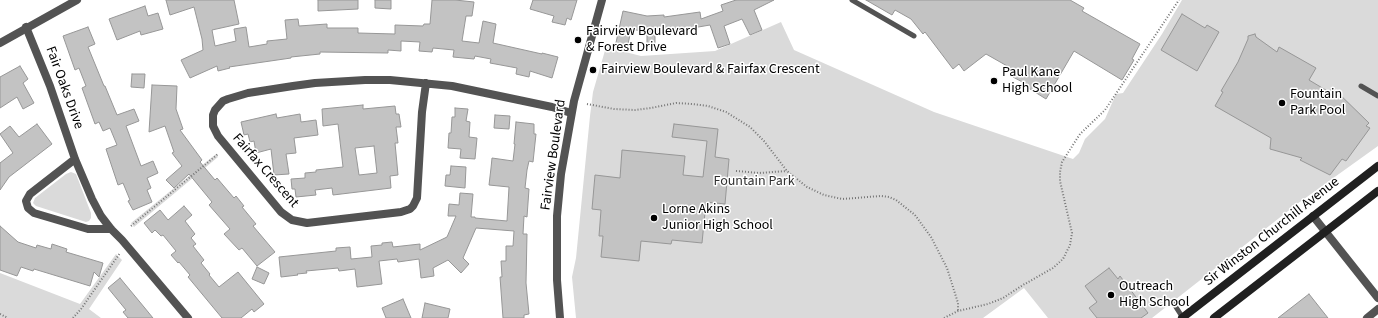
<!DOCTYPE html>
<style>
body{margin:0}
canvas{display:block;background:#fff}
</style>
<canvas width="1378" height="318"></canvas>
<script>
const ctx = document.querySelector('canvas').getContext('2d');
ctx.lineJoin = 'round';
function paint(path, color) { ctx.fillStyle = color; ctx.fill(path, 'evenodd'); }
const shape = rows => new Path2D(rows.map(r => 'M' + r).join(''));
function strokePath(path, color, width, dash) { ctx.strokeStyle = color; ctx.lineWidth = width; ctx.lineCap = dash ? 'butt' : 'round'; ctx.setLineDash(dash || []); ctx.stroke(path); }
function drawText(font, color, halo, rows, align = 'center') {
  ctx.font = font + ' "Source Sans 3",sans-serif'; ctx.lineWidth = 3; ctx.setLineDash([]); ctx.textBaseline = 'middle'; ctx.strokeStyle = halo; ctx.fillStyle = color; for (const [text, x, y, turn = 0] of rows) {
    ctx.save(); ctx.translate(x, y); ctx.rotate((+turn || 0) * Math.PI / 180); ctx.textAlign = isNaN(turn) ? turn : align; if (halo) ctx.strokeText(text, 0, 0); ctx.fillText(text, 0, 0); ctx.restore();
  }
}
paint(shape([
 [1182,0,1378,0,1378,146,1297,204,1152,318,1048,318,1024,288,983,318,576,318,572,277,576,258,590,116,593,92,606,47,641,56,715,51,781,22,794,50,934,112,1073,159,1079,153,1085,139,1105,119,1116,94,1123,93,1162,34],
 [216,154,218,157,134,227,131,223],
 [71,172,76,174,91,213,91,218,89,221,86,222,36,206,33,203,35,198,66,174],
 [116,254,122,260,89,309,101,318,0,318,0,273,80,304]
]), '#dadada');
const building = shape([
 [166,0,234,0,239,24,212,30,215,46,236,41,234,29,246,27,249,47,267,44,267,41,287,39,285,20,298,19,299,26,327,24,327,28,358,28,358,33,395,34,395,25,423,26,424,24,430,24,432,0,455,0,474,2,472,16,466,16,462,41,479,43,483,21,496,24,493,43,542,54,542,53,558,57,552,78,530,71,529,77,516,74,517,68,490,63,491,59,475,56,474,59,453,57,454,50,433,48,432,52,419,51,420,42,401,41,401,51,388,50,388,53,320,52,320,54,291,57,291,58,229,67,230,68,218,71,217,66,190,78,181,60,203,50,202,39,194,7,170,15,166,0],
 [318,0,358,0,358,9,318,11,318,0],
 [375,0,391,0,391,9,375,8,375,0],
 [533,0,577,0,571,20,567,18,565,25,552,22,554,16,530,9,533,0],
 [736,0,774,0,754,10,762,30,750,35,742,19,724,26,730,44,718,48,710,25,675,31,675,32,655,33,655,46,647,46,647,32,631,29,627,50,615,47,623,11,647,16,664,15,664,17,700,12,701,19,723,11,721,5,736,0],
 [866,0,1070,0,1084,8,1082,11,1140,44,1132,59,1134,60,1122,80,1074,51,1046,99,1027,87,1028,85,1013,77,1016,71,986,54,964,71,959,64,953,69,925,32,923,34,911,19,895,10,892,15,866,0],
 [145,6,148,16,158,13,163,29,141,35,140,31,117,40,109,19,145,6],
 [1182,14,1205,28,1207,25,1219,32,1197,71,1161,50,1182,14],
 [88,27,95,44,88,47,104,86,105,86,117,115,134,109,139,121,126,126,141,166,153,161,158,173,147,178,151,188,147,190,152,202,133,210,128,201,130,200,123,183,118,185,106,149,117,145,110,128,103,131,99,122,95,124,82,88,86,86,79,68,75,70,63,36,88,27],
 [1255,34,1256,37,1277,52,1279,47,1316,68,1309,80,1329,92,1332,87,1369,123,1366,126,1370,128,1346,161,1342,159,1330,175,1300,160,1302,158,1270,149,1271,138,1215,106,1223,92,1221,91,1238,62,1248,39,1248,36,1255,34],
 [20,66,28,79,23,83,34,103,23,109,17,97,0,108,0,77,20,66],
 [132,74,145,74,144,88,131,87,132,74],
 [152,85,177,86,176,109,183,129,180,130,202,160,200,162,215,180,217,178,234,198,236,196,244,206,242,207,256,224,253,226,275,252,257,266,242,248,239,250,224,234,230,229,209,205,212,202,189,174,174,188,166,180,182,166,172,153,174,152,165,126,149,132,152,85],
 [363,105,363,109,395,106,396,114,399,114,401,127,396,127,398,143,395,143,398,175,390,176,391,188,333,195,332,188,315,190,316,195,296,197,295,189,292,189,291,179,305,178,305,173,316,172,316,170,343,167,338,124,323,126,322,109,363,105],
 [374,146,377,173,359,175,355,148,374,146],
 [455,108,468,109,466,121,470,122,469,137,477,138,475,159,460,158,461,149,448,148,449,133,451,133,452,117,455,117,455,108],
 [276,114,277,118,300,114,301,122,316,120,318,135,294,138,296,153,286,154,289,174,274,175,271,149,256,153,254,141,250,142,248,134,244,135,241,122,276,114],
 [495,115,510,116,509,129,494,128,495,115],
 [516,122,534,124,534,134,536,134,533,162,529,161,527,170,525,188,529,189,527,217,524,216,523,234,527,234,526,283,529,314,524,315,524,318,503,318,500,277,502,277,501,261,506,261,506,246,513,246,514,231,476,228,463,258,469,264,461,273,448,260,433,268,434,276,421,278,419,259,398,262,397,259,379,261,382,284,357,287,355,269,339,271,338,268,306,271,307,273,297,274,298,275,281,277,279,257,336,251,336,248,350,247,351,259,372,257,371,246,382,245,382,243,392,242,393,247,420,244,420,250,447,237,456,216,448,216,449,204,459,205,460,193,473,194,471,217,475,217,475,218,507,221,509,187,489,185,491,168,492,158,513,161,515,144,514,144,516,122],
 [37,124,52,144,9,177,0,190,0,163,13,153,0,134,10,126,19,137,37,124],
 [674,124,718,129,715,157,729,159,725,204,706,202,702,243,672,240,671,244,641,241,639,261,601,257,603,236,599,236,601,210,592,209,595,175,620,178,622,150,685,156,683,175,703,177,707,141,672,137,674,124],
 [451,166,466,167,465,188,445,186,446,175,450,175,451,166],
 [184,206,192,215,185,221,195,234,191,238,196,244,193,246,204,260,201,263,210,274,209,275,219,287,238,272,264,304,254,312,252,309,241,318,222,318,188,277,190,275,179,262,178,263,171,255,176,251,163,235,161,236,155,230,152,233,144,223,160,210,168,220,184,206],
 [0,226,18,242,36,248,37,245,51,249,52,244,67,249,66,252,103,263,99,277,94,272,90,286,34,269,33,271,21,267,17,276,0,270,0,226],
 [257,267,269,273,264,284,252,279,257,267],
 [1109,268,1118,279,1120,276,1148,313,1141,318,1097,318,1089,308,1097,302,1085,286,1109,268],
 [120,278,144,307,153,318,128,318,123,312,126,310,108,288,120,278],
 [1309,294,1328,318,1278,318,1309,294],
 [403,299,411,318,386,318,382,308,403,299],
 [425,303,450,309,448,318,422,318,425,303]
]);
paint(building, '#c3c3c3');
strokePath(building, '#979797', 1);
strokePath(shape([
 [587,104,614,109,635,110,651,108,676,103,692,104,708,106,726,112,750,127,764,141,787,171,807,187,824,195,842,199,881,196,889,197,896,200,915,215,931,237,947,268,958,303,958,311],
 [736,171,759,173,787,171],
 [131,226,218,154],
 [0,314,8,318],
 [73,318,81,309,120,253],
 [944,318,958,311,988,304,1003,298,1023,285,1053,268,1063,259,1070,245,1072,233,1060,181,1060,172,1062,162,1080,134,1105,110,1179,0]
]), '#757575', 2, [1, 2]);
strokePath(shape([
 [852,0,914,36],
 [1361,86,1378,96],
 [1174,304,1183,318]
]), '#535353', 5);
strokePath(shape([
 [26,27,50,86,75,159,92,199,101,216,111,229,122,240,188,318],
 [426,83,422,112,417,198,413,206,410,209,401,212,307,223,292,220,281,212,218,136,213,126,213,115,215,110,223,101,228,99,248,93,293,86,315,83,365,80,390,80,452,86,552,107,571,113],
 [75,159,30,194,26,201,28,208,34,213,88,229,111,229],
 [1367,318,1378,309]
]), '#535353', 8);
strokePath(shape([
 [0,43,77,0],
 [1313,216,1378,298],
 [560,318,557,280,557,216,561,174,574,101,602,0]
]), '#535353', 8);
strokePath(shape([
 [1182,318,1378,166],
 [1214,318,1378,191]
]), '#202020', 8);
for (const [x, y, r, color] of [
 [578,40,4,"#000"],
 [593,70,4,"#000"],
 [994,81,4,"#000"],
 [1282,103,4,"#000"],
 [654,218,4,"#000"],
 [1111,295,4,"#000"]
]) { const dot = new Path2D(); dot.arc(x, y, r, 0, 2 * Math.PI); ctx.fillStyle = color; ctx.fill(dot); strokePath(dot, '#fff', 1.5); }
drawText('14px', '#000', '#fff', [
 ["Fairview Boulevard",586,32],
 ["& Forest Drive",586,48],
 ["Fairview Boulevard & Fairfax Crescent",601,70],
 ["Paul Kane",1002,73],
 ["High School",1002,89],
 ["Fountain",1290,95],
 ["Park Pool",1290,111],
 ["Lorne Akins",662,210],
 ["Junior High School",662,226],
 ["Outreach",1119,287],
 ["High School",1119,303]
], 'left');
drawText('14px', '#000', '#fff', [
 ["Fair Oaks Drive",64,88,70],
 ["Fairview Boulevard",554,155,-82],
 ["Fairfax Crescent",265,171,49],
 ["Sir Winston Churchill Avenue",1272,232,-38]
]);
drawText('14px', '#313131', '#fff', [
 ["Fountain Park",754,182]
]);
</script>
